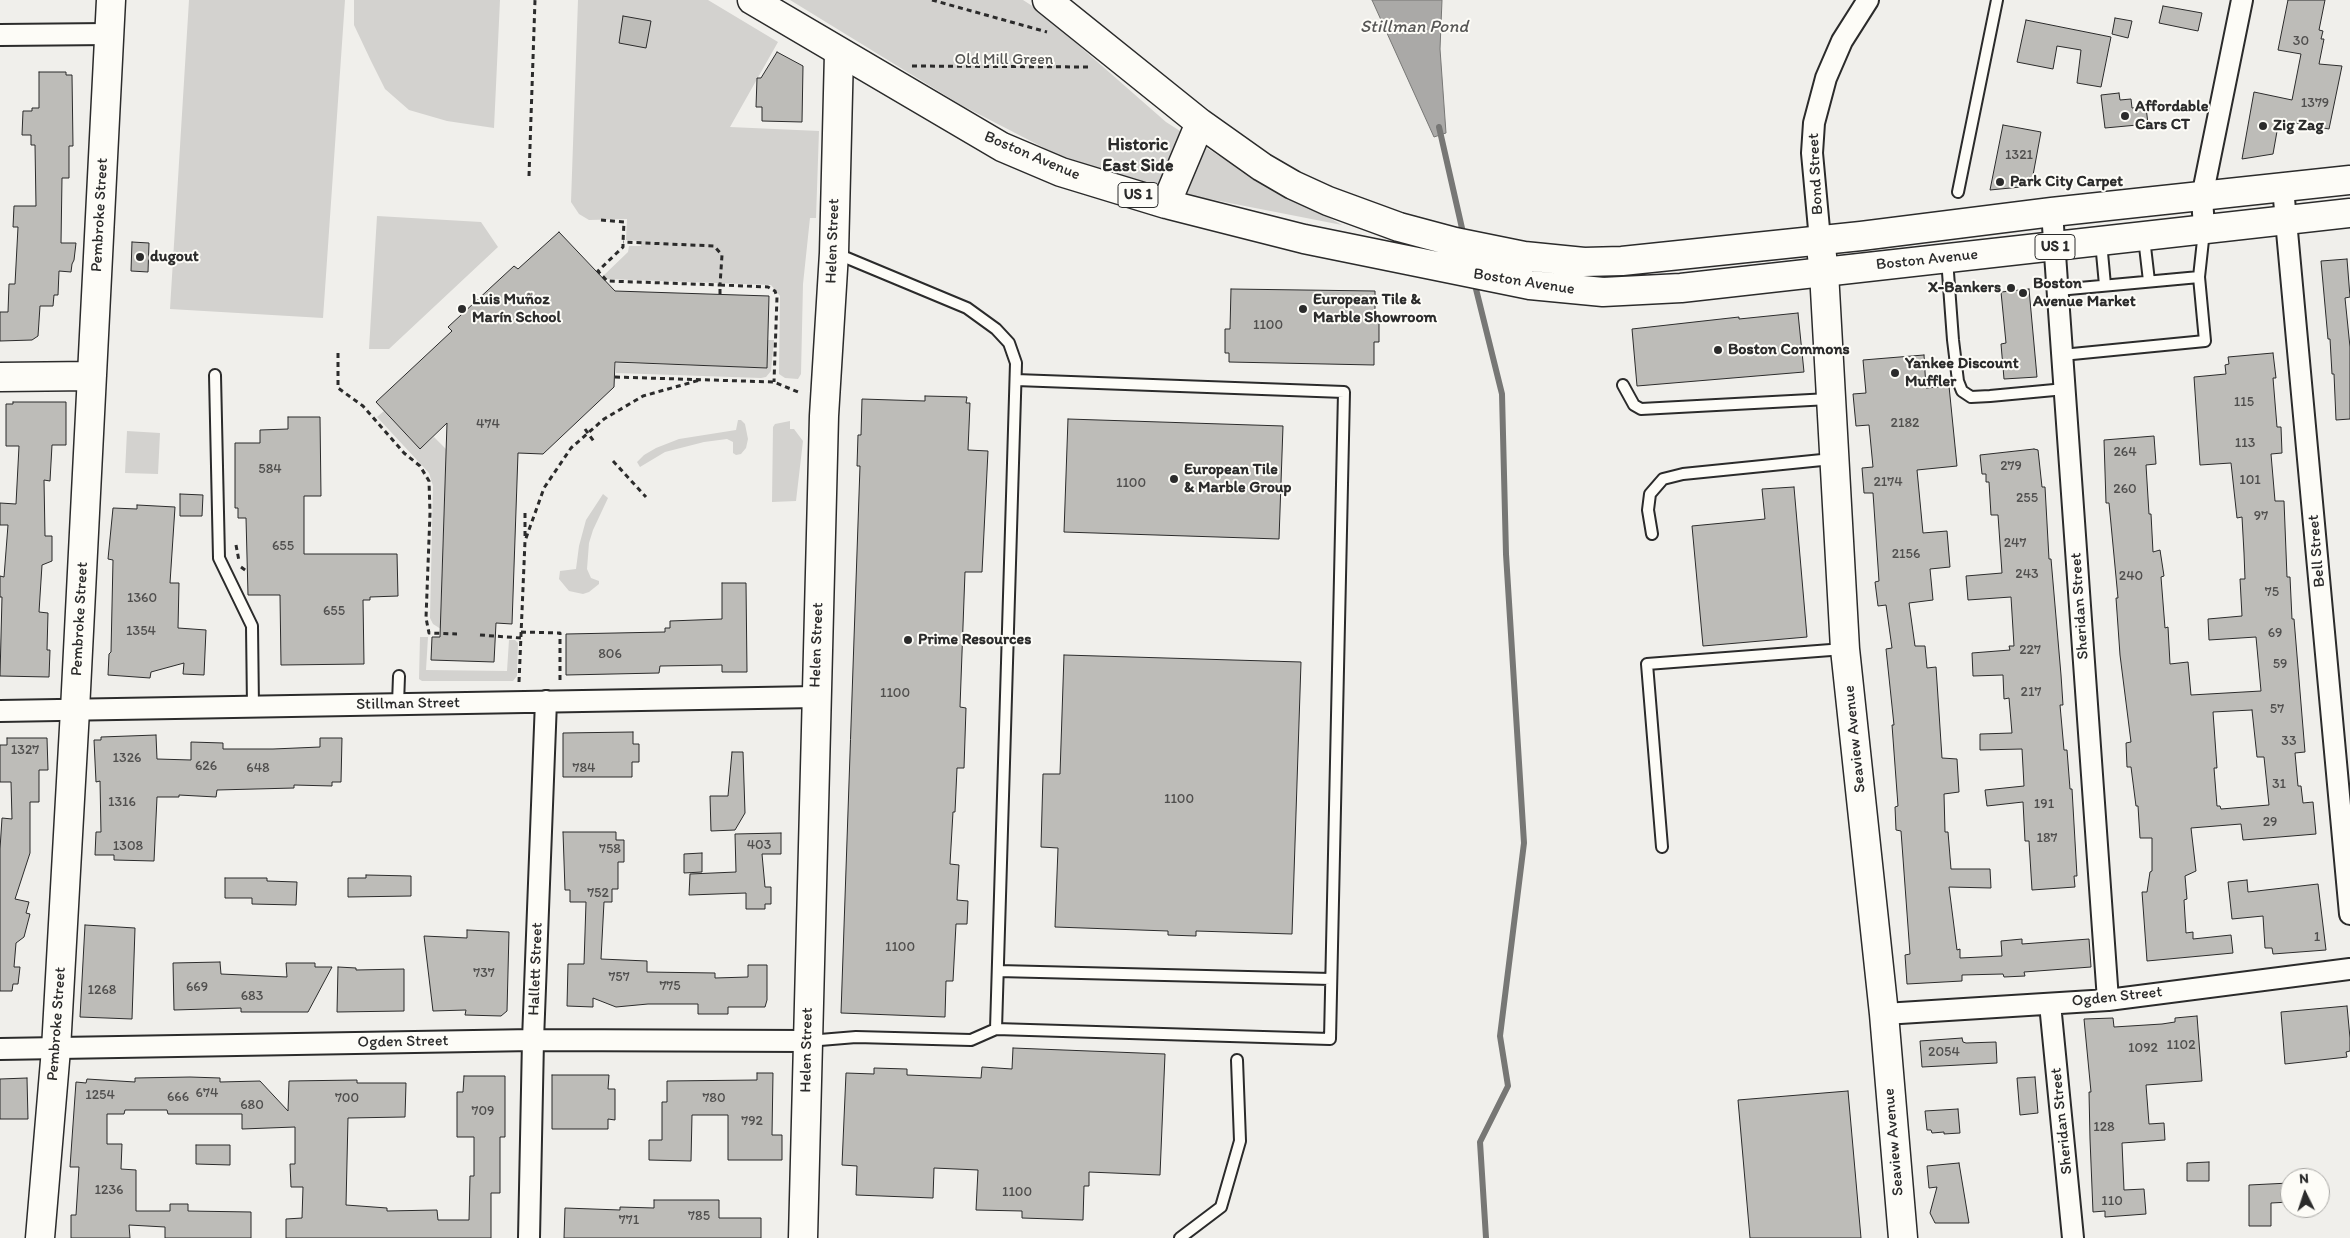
<!DOCTYPE html>
<meta charset="utf-8">
<style>
body{margin:0}
#map{position:relative;width:2350px;height:1238px;overflow:hidden;background:#f0efeb;font-family:Itim,sans-serif}
canvas{display:block}
.north{position:absolute;left:2280px;top:1168px;width:50px;height:50px;box-sizing:border-box;background:#fdfcf7;border:1px solid #a9a8a5;border-radius:50%;rotate:356deg;font-size:14px;font-weight:700;line-height:20px;text-align:center;color:#2b2b2b}
.north::after{content:'';display:block;margin:auto;width:18px;height:22px;background:#2b2b2b;clip-path:polygon(50% 0,100% 100%,50% 72%,0 100%)}
</style>
<div id="map">
<canvas width="2350" height="1238"></canvas>
<div class="north">N</div>
</div>
<script>
const ctx = document.querySelector('canvas').getContext('2d');
ctx.lineJoin = 'round';
function paint(path, color) { ctx.fillStyle = color; ctx.fill(path, 'evenodd'); }
const shape = rows => new Path2D(rows.map(r => 'M' + r).join(''));
function strokePath(path, color, width, dash) { ctx.strokeStyle = color; ctx.lineWidth = width; ctx.lineCap = dash ? 'butt' : 'round'; ctx.setLineDash(dash || []); ctx.stroke(path); }
function drawText(font, color, halo, rows, align = 'center') {
  ctx.font = font + ' Itim,sans-serif'; ctx.lineWidth = 4; ctx.setLineDash([]); ctx.textBaseline = 'middle'; ctx.strokeStyle = halo; ctx.fillStyle = color; for (const [text, x, y, turn = 0] of rows) {
    ctx.save(); ctx.translate(x, y); ctx.rotate((+turn || 0) * Math.PI / 180); ctx.textAlign = isNaN(turn) ? turn : align; if (halo) ctx.strokeText(text, 0, 0); ctx.fillText(text, 0, 0); ctx.restore();
  }
}
paint(shape([
 [189,0,345,0,323,318,170,309],
 [354,0,500,0,494,128,447,121,409,110,385,89,371,61,354,25],
 [578,0,708,0,778,42,730,127,819,131,816,218,810,218,803,284,801,374,798,379,785,378,779,374,780,296,771,285,606,279,603,276,628,252,629,246,641,246,641,241,626,240,627,219,589,220,579,214,571,202],
 [790,0,1023,0,1037,9,1166,122,1224,159,1342,225,1204,198,1136,182,1054,153,961,105],
 [377,216,481,222,498,247,389,349,369,349],
 [768,340,774,340,771,371,766,377,761,378,616,373,616,363,767,368],
 [384,411,420,449,434,437,446,449,440,622,469,623,444,631,433,624,430,618,433,486,429,473,377,417],
 [738,420,741,420,745,424,748,439,746,448,741,454,736,455,733,453,733,442,727,439,704,442,665,452,640,467,637,462,644,455,656,448,679,439,736,430],
 [790,421,790,429,794,429,803,441,796,501,772,502,773,427,775,424],
 [127,431,160,433,158,474,125,473],
 [603,494,608,498,593,530,589,543,587,569,591,578,599,581,599,584,589,592,583,594,569,591,559,579,560,571,576,569,579,546,586,520],
 [420,637,428,637,426,670,507,671,509,640,515,640,518,643,517,676,513,681,422,681,419,679]
]), '#d3d2cf');
const water = shape([
 [1372,0,1442,0,1440,49,1446,133,1434,137,1372,0]
]);
paint(water, '#aaa9a7');
strokePath(water, '#777775', 1);
strokePath(shape([
 [1439,127,1464,237],
 [1474,281,1502,394,1506,554,1524,843,1500,1036,1508,1086,1480,1142,1486,1238]
]), '#777775', 6);
const building = shape([
 [2288,0,2325,0,2319,30,2323,31,2321,39,2324,39,2319,64,2342,66,2329,129,2279,120,2273,154,2242,159,2254,92,2292,100,2301,54,2278,50,2288,0],
 [2163,6,2202,13,2198,31,2159,23,2163,6],
 [623,16,651,21,646,48,619,43,623,16],
 [2115,18,2132,21,2128,38,2112,34,2115,18],
 [2026,20,2111,37,2101,87,2077,83,2081,50,2057,46,2053,69,2017,62,2026,20],
 [777,52,803,66,802,122,762,121,762,107,756,107,757,78,761,78,777,52],
 [39,72,66,72,66,75,72,75,73,146,69,146,69,178,62,178,61,243,76,243,74,260,72,264,71,272,59,271,58,295,54,295,53,306,40,306,38,336,32,340,0,341,0,312,8,312,9,284,15,284,18,227,13,227,14,206,36,206,35,145,31,145,31,135,22,135,23,111,32,111,32,108,39,108,39,72],
 [2119,93,2120,100,2131,99,2132,108,2146,107,2148,124,2105,128,2101,95,2119,93],
 [2003,125,2041,132,2031,186,1990,190,2003,125],
 [559,232,615,291,769,296,767,368,615,362,614,387,543,454,518,453,512,624,496,623,494,662,431,660,432,637,440,637,447,423,420,449,376,402,452,331,448,327,514,266,518,269,559,232],
 [132,242,149,243,148,272,131,271,132,242],
 [2347,259,2350,297,2345,298,2350,347,2350,419,2336,420,2334,374,2332,374,2330,339,2328,339,2321,261,2347,259],
 [1231,289,1375,291,1375,313,1379,314,1379,342,1374,342,1374,365,1229,362,1229,353,1225,353,1225,329,1230,329,1231,289],
 [2029,289,2037,377,2004,379,2001,344,2006,343,2001,292,2029,289],
 [1798,313,1804,372,1637,386,1632,329,1739,317,1739,319,1798,313],
 [2273,353,2276,378,2273,378,2277,427,2281,427,2282,453,2271,454,2275,501,2284,501,2287,577,2290,577,2292,619,2294,619,2305,752,2295,753,2298,786,2301,786,2303,803,2313,802,2316,834,2243,840,2241,824,2191,828,2196,871,2185,876,2187,899,2184,900,2186,933,2193,932,2193,939,2231,935,2233,953,2147,961,2142,892,2147,892,2150,872,2152,871,2152,838,2140,838,2138,806,2136,806,2131,767,2127,767,2126,743,2131,742,2120,655,2116,598,2118,598,2109,503,2106,503,2104,440,2154,436,2156,464,2146,465,2149,514,2151,514,2153,552,2160,550,2164,576,2161,577,2165,628,2168,627,2170,664,2188,662,2191,695,2261,691,2256,637,2209,640,2208,619,2242,616,2240,579,2245,579,2244,553,2242,517,2237,518,2231,463,2200,465,2194,377,2226,374,2225,365,2229,364,2228,357,2273,353],
 [2252,710,2257,757,2264,757,2269,805,2221,809,2220,806,2217,806,2214,768,2217,768,2213,712,2252,710],
 [1924,355,1926,388,1949,386,1957,466,1917,470,1923,533,1947,531,1950,567,1930,569,1933,600,1909,603,1915,646,1925,646,1927,668,1936,667,1942,758,1957,759,1959,792,1944,794,1945,832,1948,832,1951,869,1990,869,1991,888,1949,887,1957,950,1960,949,1960,958,2002,956,2001,941,2022,939,2022,944,2089,939,2091,967,2024,972,2025,976,2004,977,2003,974,1962,975,1962,981,1907,984,1905,955,1910,954,1901,831,1896,830,1895,807,1898,806,1892,725,1894,725,1886,649,1892,648,1886,605,1878,606,1875,582,1879,581,1873,493,1864,493,1862,468,1873,467,1869,425,1856,426,1853,394,1866,393,1863,360,1924,355],
 [925,396,967,397,966,403,970,403,968,450,988,451,982,572,965,572,960,707,966,708,964,768,957,768,955,812,953,812,950,864,959,865,957,900,968,901,967,924,956,924,953,981,946,981,945,1017,841,1013,860,466,857,466,858,435,861,435,862,399,925,401,925,396],
 [13,402,66,402,66,445,52,445,50,481,44,480,45,536,52,536,52,561,42,565,39,612,48,613,47,650,50,650,49,677,0,676,2,597,0,597,0,576,4,577,8,525,0,525,0,503,16,504,19,446,6,446,6,404,13,404,13,402],
 [288,417,320,417,321,496,304,496,304,554,397,554,398,596,370,597,370,600,363,600,364,664,281,665,280,595,248,595,246,518,238,518,238,508,235,508,235,443,260,443,260,430,288,429,288,417],
 [1068,419,1283,426,1279,539,1064,532,1068,419],
 [2034,449,2038,450,2042,487,2045,487,2049,559,2051,559,2061,675,2063,705,2060,705,2064,750,2067,750,2070,789,2072,789,2077,876,2074,876,2075,887,2032,890,2029,841,2025,841,2023,802,1987,806,1985,790,2024,786,2022,749,1980,750,1980,734,2012,733,2009,698,2004,699,2003,675,1973,676,1972,653,2010,650,2009,646,2014,646,2011,597,1968,600,1966,576,2002,573,1998,515,1991,515,1989,482,1986,482,1986,474,1982,474,1980,455,2034,449],
 [1794,487,1807,637,1703,646,1692,526,1765,519,1762,489,1794,487],
 [180,494,203,495,202,516,180,516,180,494],
 [137,505,175,507,170,583,179,583,178,628,206,630,204,675,183,674,184,663,151,672,150,678,108,675,109,654,111,652,113,560,108,559,113,508,137,509,137,505],
 [722,583,746,583,747,672,722,672,722,665,660,666,659,673,566,675,566,634,665,632,665,628,670,628,670,621,722,619,722,583],
 [1064,655,1301,662,1292,934,1196,931,1196,936,1168,935,1168,931,1055,927,1058,848,1041,847,1043,774,1060,774,1064,655],
 [633,732,633,744,639,744,639,762,632,762,632,777,563,777,563,733,633,732],
 [156,735,157,759,191,760,191,742,223,743,223,749,273,749,320,747,320,738,342,738,341,782,332,782,332,786,294,785,294,788,217,790,216,797,179,795,179,797,157,797,154,861,114,860,114,855,95,855,96,832,101,832,100,781,96,782,94,740,101,740,101,737,156,735],
 [7,738,47,738,48,770,39,770,39,802,30,802,30,853,15,899,29,902,26,913,30,914,24,937,16,943,14,967,20,967,18,984,13,984,12,991,0,991,0,849,2,818,12,819,11,782,0,782,0,745,7,745,7,738],
 [732,752,743,752,745,813,735,830,711,831,710,796,728,796,732,752],
 [563,832,616,832,616,840,624,840,624,862,618,862,618,889,612,889,612,902,604,902,601,959,647,961,647,972,715,973,715,978,748,977,748,965,767,965,767,1000,765,1007,728,1007,728,1014,698,1014,698,1004,648,1004,616,1007,593,998,593,1007,567,1006,568,964,584,964,586,902,570,902,570,890,565,890,563,832],
 [781,833,781,854,762,854,765,887,771,887,771,904,765,904,765,909,746,909,746,893,689,895,690,874,736,872,735,834,781,833],
 [702,853,702,872,684,873,684,854,702,853],
 [366,875,411,876,411,896,348,897,348,878,366,878,366,875],
 [225,878,267,878,267,881,297,882,296,905,252,904,252,898,225,898,225,878],
 [2247,880,2248,892,2318,884,2326,950,2273,954,2272,948,2265,948,2263,916,2232,919,2228,882,2247,880],
 [85,925,135,928,132,1019,80,1017,85,925],
 [467,930,509,932,507,1011,501,1016,465,1015,466,1010,433,1011,424,936,467,938,467,930],
 [220,962,221,974,287,977,286,963,315,963,315,967,332,967,308,1012,241,1012,241,1008,174,1010,173,963,220,962],
 [338,967,356,968,356,970,404,969,404,1011,337,1012,338,967],
 [2347,1006,2350,1038,2350,1051,2346,1052,2347,1057,2285,1064,2281,1012,2347,1006],
 [2197,1016,2202,1081,2146,1085,2149,1124,2164,1123,2165,1140,2122,1143,2124,1190,2144,1189,2146,1214,2105,1217,2105,1211,2093,1212,2090,1139,2089,1092,2091,1092,2084,1019,2113,1018,2114,1027,2162,1024,2175,1022,2175,1018,2197,1016],
 [1962,1038,1963,1042,1966,1043,1996,1042,1997,1063,1922,1067,1920,1041,1962,1038],
 [1013,1048,1165,1054,1160,1175,1089,1172,1089,1186,1084,1186,1083,1220,1022,1218,1022,1211,976,1210,978,1170,934,1168,933,1198,856,1195,857,1166,842,1165,846,1073,874,1074,874,1068,907,1069,907,1075,981,1078,982,1067,1012,1069,1013,1048],
 [757,1073,773,1073,772,1135,782,1135,782,1160,728,1160,728,1115,692,1115,691,1161,649,1160,649,1140,662,1140,662,1102,667,1102,667,1081,757,1080,757,1073],
 [552,1075,609,1075,608,1089,615,1089,615,1120,608,1119,608,1129,552,1129,552,1075],
 [464,1076,505,1076,505,1137,500,1137,500,1193,491,1193,491,1238,286,1238,286,1219,302,1218,303,1187,291,1187,290,1164,295,1164,295,1127,242,1129,242,1114,168,1114,167,1110,125,1110,124,1114,107,1114,107,1144,122,1144,121,1169,136,1170,136,1211,170,1211,170,1204,188,1204,188,1211,251,1212,251,1238,165,1238,165,1227,129,1225,130,1238,71,1238,71,1215,76,1215,79,1167,70,1167,76,1082,86,1083,87,1079,135,1082,135,1078,190,1077,220,1078,220,1082,260,1081,288,1111,289,1081,357,1080,357,1083,406,1083,405,1117,348,1118,346,1205,387,1208,387,1211,437,1210,438,1220,469,1220,470,1176,474,1176,474,1137,457,1137,457,1092,463,1092,464,1076],
 [2035,1077,2038,1113,2020,1115,2017,1078,2035,1077],
 [27,1078,28,1119,0,1119,0,1079,27,1078],
 [1848,1091,1861,1238,1750,1238,1738,1100,1848,1091],
 [1958,1109,1960,1133,1944,1134,1944,1132,1932,1133,1931,1130,1927,1130,1925,1111,1958,1109],
 [196,1145,230,1145,230,1165,196,1164,196,1145],
 [2209,1162,2209,1181,2187,1181,2187,1163,2209,1162],
 [1959,1163,1969,1223,1935,1223,1930,1213,1937,1187,1929,1188,1927,1166,1959,1163],
 [2290,1183,2290,1202,2271,1203,2271,1226,2249,1226,2249,1185,2290,1183],
 [654,1200,719,1200,719,1218,761,1218,761,1238,564,1238,565,1208,620,1210,620,1207,654,1208,654,1200]
]);
paint(building, '#bdbcb8');
strokePath(building, '#2b2b2b', 1);
const lane = shape([
 [1958,192,1997,0],
 [2144,238,2149,281],
 [2101,242,2105,285],
 [835,253,967,308,996,329,1009,343,1016,363,996,1029],
 [1947,259,1953,340,1958,381,1962,391,1971,397,1990,396,2065,389],
 [2199,277,2204,231],
 [2058,290,2199,277,2205,341,2062,355],
 [215,375,219,558,252,626,253,707],
 [1623,385,1634,405,1641,409,1829,399],
 [1652,534,1648,510,1650,494,1663,479,1683,474,1832,459],
 [398,704,399,676],
 [1662,847,1647,664,1844,649],
 [998,971,1331,979],
 [808,1041,856,1037,971,1040,996,1029,1330,1039,1344,392,1016,380],
 [1180,1238,1221,1207,1240,1141,1237,1060]
]);
const street = shape([
 [0,35,109,34],
 [2283,188,2350,914],
 [2052,212,2108,1000],
 [2204,229,2202,197,2242,0],
 [1820,240,1812,153,1814,123,1826,78,1842,41,1868,0],
 [0,711,816,697],
 [2050,1004,2073,1238],
 [1884,1014,2108,1000,2350,969],
 [0,1049,533,1040,807,1041],
 [529,1238,533,1040,546,701]
]);
const secondary = shape([
 [1820,240,1824,272,1845,649,1884,1014,1903,1238],
 [0,377,92,376],
 [40,1238,56,1049,75,710,111,0],
 [803,1238,824,416,834,253,839,53]
]);
const primary = shape([
 [752,0,1002,147,1061,172,1166,204,1304,239,1530,285,1603,292,1681,288,2350,213],
 [1047,0,1200,123,1262,167,1293,185,1328,201,1399,227,1455,242,1524,256,1584,262,1622,261,1861,236,2052,212,2350,180],
 [1166,204,1200,123]
]);
strokePath(lane, '#2b2b2b', 14);
strokePath(street, '#2b2b2b', 24);
strokePath(secondary, '#2b2b2b', 31);
strokePath(primary, '#2b2b2b', 31);
strokePath(shape([
 [932,0,1047,32],
 [912,66,1091,67],
 [529,176,535,0],
 [601,220,624,222,623,242,623,247,598,271,607,281,720,285,722,255,714,246,623,242],
 [720,294,720,285,768,287,775,291,777,297,774,382],
 [338,353,338,388,363,406,404,453,420,466,429,481,430,513,426,618,429,633,457,634],
 [615,377,774,382,798,392],
 [585,429,595,443],
 [613,461,646,497],
 [525,513,525,538],
 [236,545,239,561],
 [241,567,248,572],
 [521,632,560,633,560,681],
 [480,635,521,638],
 [519,682,525,541,544,488,571,448,604,419,643,396,700,380]
]), '#2b2b2b', 3, [5, 4]);
strokePath(lane, '#fdfcf7', 10);
strokePath(street, '#fdfcf7', 20);
strokePath(secondary, '#fdfcf7', 28);
strokePath(primary, '#fdfcf7', 28);
for (const [x, y, r, color] of [
 [2125,116,5,"#2b2b2b"],
 [2263,126,5,"#2b2b2b"],
 [2000,182,5,"#2b2b2b"],
 [140,257,5,"#2b2b2b"],
 [2011,288,5,"#2b2b2b"],
 [2023,293,5,"#2b2b2b"],
 [462,309,5,"#2b2b2b"],
 [1303,309,5,"#2b2b2b"],
 [1718,350,5,"#2b2b2b"],
 [1895,373,5,"#2b2b2b"],
 [1174,479,5,"#2b2b2b"],
 [908,640,5,"#2b2b2b"]
]) { const dot = new Path2D(); dot.arc(x, y, r, 0, 2 * Math.PI); ctx.fillStyle = color; ctx.fill(dot); strokePath(dot, '#fdfcf7', 2); }
drawText('14px', '#504f4e', null, [
 ["30",2301,41],
 ["1379",2315,103],
 ["1321",2019,155],
 ["1100",1268,325],
 ["115",2244,402],
 ["2182",1905,423],
 ["474",488,424],
 ["113",2245,443],
 ["264",2125,452],
 ["279",2011,466],
 ["584",270,469],
 ["101",2250,480],
 ["2174",1888,482],
 ["1100",1131,483],
 ["260",2125,489],
 ["255",2027,498],
 ["97",2261,516],
 ["247",2015,543],
 ["655",283,546],
 ["2156",1906,554],
 ["243",2027,574],
 ["240",2131,576],
 ["75",2272,592],
 ["1360",142,598],
 ["655",334,611],
 ["1354",141,631],
 ["69",2275,633],
 ["227",2030,650],
 ["806",610,654],
 ["59",2280,664],
 ["217",2031,692],
 ["1100",895,693],
 ["57",2277,709],
 ["33",2289,741],
 ["1327",25,750],
 ["1326",127,758],
 ["626",206,766],
 ["648",258,768],
 ["784",584,768],
 ["31",2279,784],
 ["1100",1179,799],
 ["1316",122,802],
 ["191",2044,804],
 ["29",2270,822],
 ["187",2047,838],
 ["403",759,845],
 ["1308",128,846],
 ["758",610,849],
 ["752",598,893],
 ["1",2317,937],
 ["1100",900,947],
 ["737",484,973],
 ["757",619,977],
 ["775",670,986],
 ["669",197,987],
 ["1268",102,990],
 ["683",252,996],
 ["1102",2181,1045],
 ["1092",2143,1048],
 ["2054",1944,1052],
 ["674",207,1093],
 ["1254",100,1095],
 ["666",178,1097],
 ["700",347,1098],
 ["780",714,1098],
 ["680",252,1105],
 ["709",483,1111],
 ["792",752,1121],
 ["128",2104,1127],
 ["1236",109,1190],
 ["1100",1017,1192],
 ["110",2112,1201],
 ["785",699,1216],
 ["771",629,1220]
]);
for (const [x, y, w] of [
 [1138,195,40],
 [2055,247,40]
]) { const box = new Path2D(); box.roundRect(x - w / 2, y - 12.5, w, 25, 4); ctx.fillStyle = '#fdfcf7'; ctx.fill(box); strokePath(box, '#2b2b2b', 1); }
drawText('bold 15px', '#2b2b2b', null, [
 ["US 1",1138,195],
 ["US 1",2055,247]
]);
drawText('16px', '#555554', '#fdfcf7', [
 ["Old Mill Green",1004,60]
]);
drawText('bold 16px', '#2b2b2b', '#fdfcf7', [
 ["Affordable",2135,107],
 ["Cars CT",2135,125],
 ["Zig Zag",2273,126],
 ["Park City Carpet",2010,182],
 ["dugout",150,257],
 ["Boston",2033,284],
 ["Avenue Market",2033,302],
 ["X-Bankers",2001,288,"right"],
 ["Luis Muñoz",472,300],
 ["Marín School",472,318],
 ["European Tile &",1313,300],
 ["Marble Showroom",1313,318],
 ["Boston Commons",1728,350],
 ["Yankee Discount",1905,364],
 ["Muffler",1905,382],
 ["European Tile",1184,470],
 ["& Marble Group",1184,488],
 ["Prime Resources",918,640]
], 'left');
drawText('16px', '#2b2b2b', '#fdfcf7', [
 ["Boston Avenue",1032,156,23],
 ["Bond Street",1816,174,-93],
 ["Pembroke Street",100,215,-87],
 ["Helen Street",833,241,-88],
 ["Boston Avenue",1927,260,-6],
 ["Boston Avenue",1524,282,9],
 ["Bell Street",2317,551,-95],
 ["Sheridan Street",2080,606,-94],
 ["Pembroke Street",80,619,-87],
 ["Helen Street",817,645,-88],
 ["Stillman Street",408,704,-1],
 ["Seaview Avenue",1855,739,-96],
 ["Hallett Street",536,969,-88],
 ["Ogden Street",2117,997,-6],
 ["Pembroke Street",57,1024,-86],
 ["Ogden Street",403,1042,-1],
 ["Helen Street",807,1050,-89],
 ["Sheridan Street",2062,1121,-96],
 ["Seaview Avenue",1894,1142,-95]
]);
drawText('italic 18px', '#575756', '#fdfcf7', [
 ["Stillman Pond",1414,27]
]);
drawText('bold 18px', '#2b2b2b', '#fdfcf7', [
 ["Historic",1138,145],
 ["East Side",1138,166]
]);
</script>
